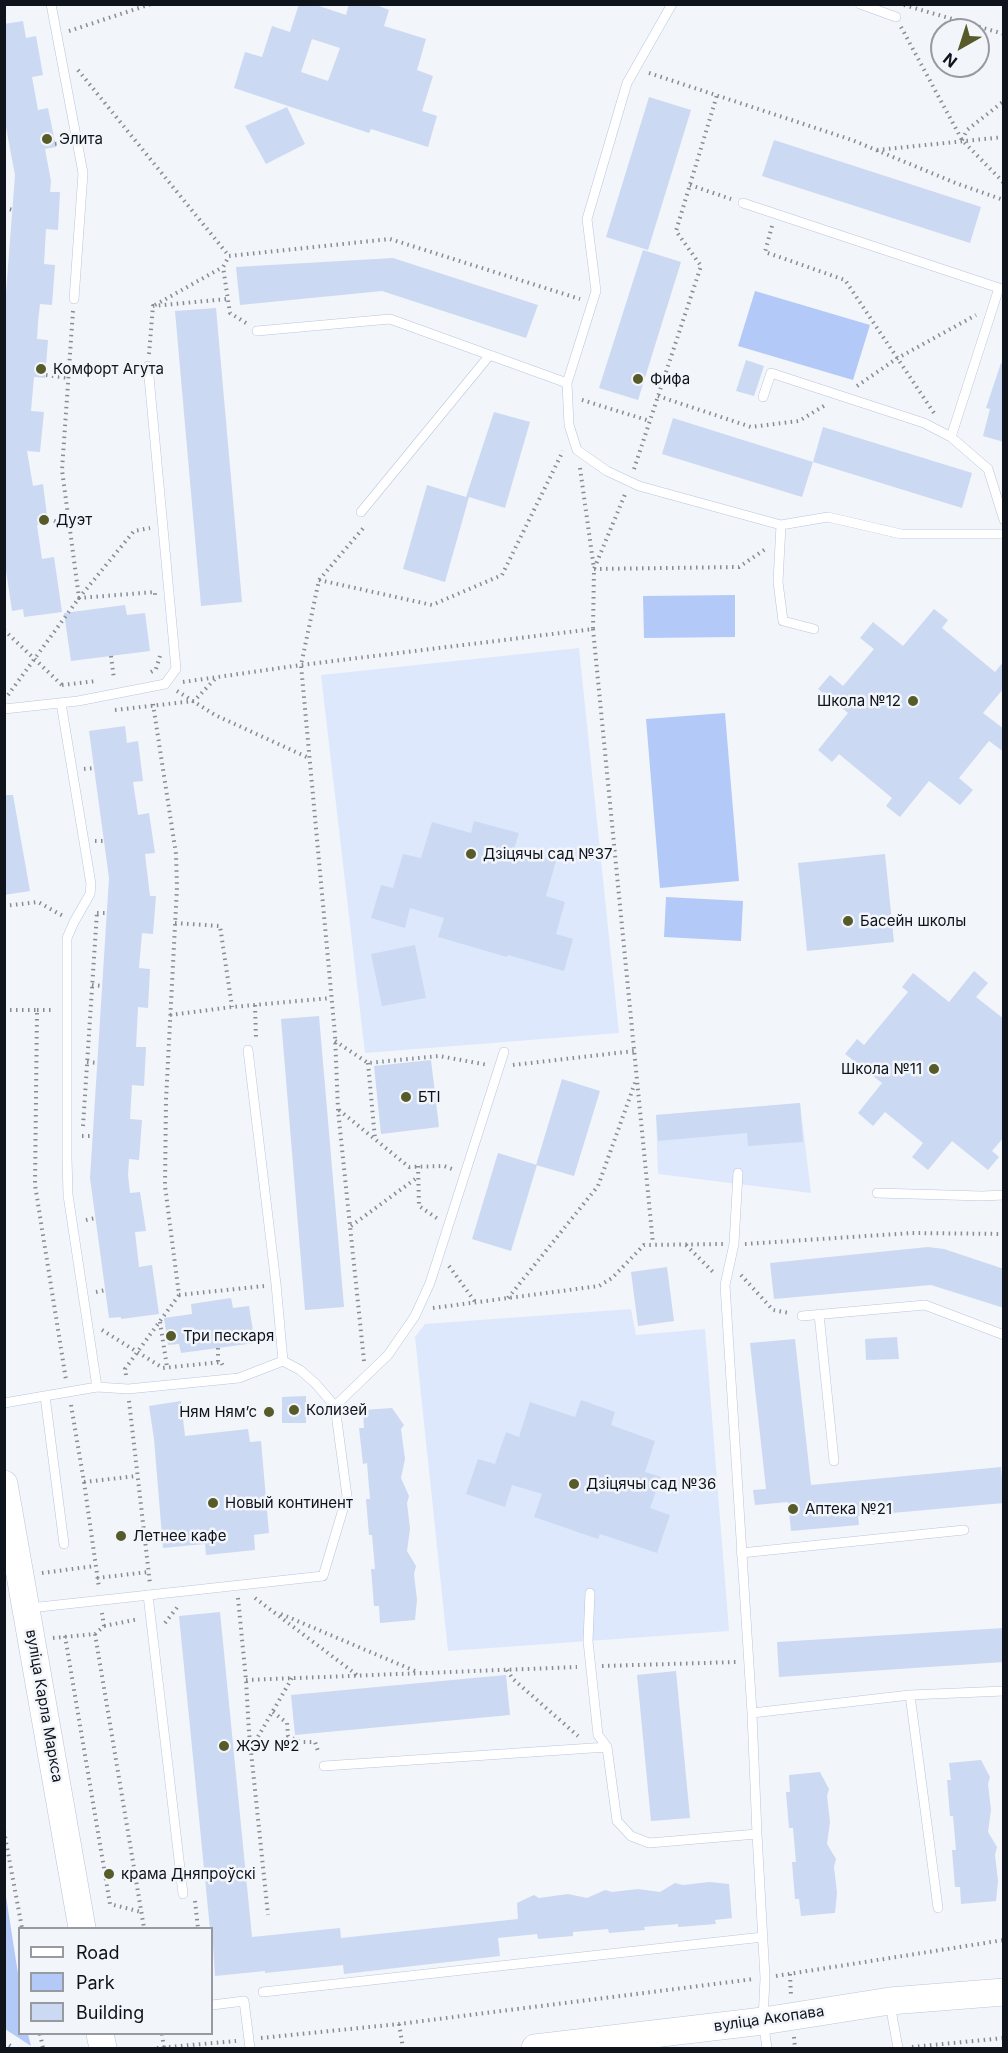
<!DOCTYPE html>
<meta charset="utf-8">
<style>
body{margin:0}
#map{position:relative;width:1008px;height:2053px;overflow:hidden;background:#f2f5fa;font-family:Inter,sans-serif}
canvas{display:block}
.frame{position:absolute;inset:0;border:6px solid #0f131b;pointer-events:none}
.legend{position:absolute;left:18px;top:1927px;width:195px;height:108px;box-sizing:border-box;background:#f2f5fa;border:2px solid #979ba1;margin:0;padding:8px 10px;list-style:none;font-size:18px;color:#0f131b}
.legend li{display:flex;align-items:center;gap:12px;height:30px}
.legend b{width:30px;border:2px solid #979ba1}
.north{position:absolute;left:930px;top:18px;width:60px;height:60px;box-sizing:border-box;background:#f2f5fa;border:2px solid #979ba1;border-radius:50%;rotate:219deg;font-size:16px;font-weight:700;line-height:24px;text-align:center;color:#0f131b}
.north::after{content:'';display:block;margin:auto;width:21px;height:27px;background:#565b29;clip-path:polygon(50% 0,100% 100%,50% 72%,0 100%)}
</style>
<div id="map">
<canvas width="1008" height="2053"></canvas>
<div class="frame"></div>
<ul class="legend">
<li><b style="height:8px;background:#fff"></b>Road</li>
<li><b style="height:16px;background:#b3caf8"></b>Park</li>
<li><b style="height:16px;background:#ccd9f3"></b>Building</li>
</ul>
<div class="north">N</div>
</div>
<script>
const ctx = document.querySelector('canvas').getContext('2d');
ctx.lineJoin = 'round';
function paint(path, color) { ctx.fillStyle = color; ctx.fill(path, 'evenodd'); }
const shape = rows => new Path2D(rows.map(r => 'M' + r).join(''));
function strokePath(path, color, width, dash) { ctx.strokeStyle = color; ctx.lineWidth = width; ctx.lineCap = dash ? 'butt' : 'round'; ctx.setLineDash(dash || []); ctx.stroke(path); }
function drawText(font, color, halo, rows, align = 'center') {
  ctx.font = font + ' Inter,sans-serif'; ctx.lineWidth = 5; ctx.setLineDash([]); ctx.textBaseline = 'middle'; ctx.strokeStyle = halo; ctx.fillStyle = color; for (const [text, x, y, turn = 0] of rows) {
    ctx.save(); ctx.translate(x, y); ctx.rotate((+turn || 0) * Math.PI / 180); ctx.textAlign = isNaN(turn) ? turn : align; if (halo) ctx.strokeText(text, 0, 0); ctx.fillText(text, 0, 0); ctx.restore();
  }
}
paint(shape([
 [579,648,619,1033,365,1053,321,675],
 [800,1103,811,1193,658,1174,656,1115],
 [631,1309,636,1335,705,1329,729,1631,448,1651,415,1337,425,1324]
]), '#dee8fc');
paint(shape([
 [755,291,870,325,853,380,738,346],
 [735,595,735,637,644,638,643,596],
 [725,713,739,881,660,888,646,719],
 [666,897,743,901,741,941,664,937],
 [5,1890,19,1980,20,2034,28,2034,31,2046,5,2029]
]), '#b3caf8');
paint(shape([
 [299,4,313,4,346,15,349,4,374,4,389,10,384,26,426,39,417,70,433,76,422,111,437,116,428,147,371,129,369,133,234,88,245,52,262,57,272,26,290,32],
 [312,39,340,48,328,81,301,72],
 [23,21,26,38,36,36,43,75,32,77,38,110,48,108,56,147,45,149,51,181,50,192,60,192,58,230,46,229,44,264,55,265,52,305,40,304,38,322,37,339,48,340,45,378,34,377,31,411,44,412,40,452,27,451,33,486,43,484,48,523,37,525,42,559,54,557,62,612,24,617,23,609,12,611,4,557,4,319,15,175,4,117,4,24],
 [649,97,691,110,648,250,606,237],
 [287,107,305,144,266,164,245,126],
 [774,140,981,207,970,243,762,176],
 [643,250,681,262,638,400,599,388],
 [393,258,538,305,526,338,382,291,240,305,236,267],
 [216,308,242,602,201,606,175,311],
 [746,360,764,366,754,396,736,391],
 [1001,363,1004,364,1004,442,983,436,990,409,986,408],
 [494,412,530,422,505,508,469,497,445,582,403,569,427,485,466,497],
 [673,418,813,462,802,497,662,454],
 [823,427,972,473,962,508,813,462],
 [125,605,127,615,145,613,150,651,71,661,64,613],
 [934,609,948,620,942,628,995,672,1004,661,1004,688,983,713,1004,729,1004,752,989,741,959,778,973,790,960,805,929,781,900,817,886,806,892,798,839,754,832,762,818,750,848,713,818,689,830,675,843,686,874,649,860,638,873,622,903,646],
 [125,726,127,743,138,741,143,781,133,782,138,815,149,813,155,853,145,854,150,896,156,896,153,934,142,933,139,968,150,969,148,1008,138,1007,136,1047,146,1047,144,1086,132,1085,130,1119,142,1120,139,1160,129,1159,128,1175,130,1193,140,1192,146,1231,135,1232,139,1267,152,1265,159,1314,121,1319,121,1317,109,1318,90,1178,109,878,89,731],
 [4,795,13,795,30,891,4,895],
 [474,821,519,833,514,849,556,861,546,896,565,902,556,934,573,939,564,971,508,955,507,957,438,937,444,918,410,908,405,928,371,918,381,885,393,888,403,854,421,858,432,822,471,833],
 [885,854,894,942,807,951,798,863],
 [415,945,426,998,382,1006,371,954],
 [974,971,988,983,976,997,1004,1019,1004,1137,992,1151,999,1157,988,1170,952,1141,928,1170,912,1157,923,1143,885,1112,873,1126,858,1113,882,1083,845,1054,857,1039,864,1045,908,992,902,987,913,973,949,1002],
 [319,1016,344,1307,305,1310,281,1019],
 [431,1060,439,1127,381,1134,374,1066],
 [562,1079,600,1091,574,1176,536,1165],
 [800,1103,803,1142,748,1146,747,1133,658,1141,656,1115],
 [498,1153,537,1165,511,1251,472,1239],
 [928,1247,944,1249,1004,1269,1004,1308,931,1285,774,1299,770,1263],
 [667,1267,674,1321,638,1326,631,1272],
 [231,1298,233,1308,249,1306,255,1343,181,1353,179,1344,168,1345,164,1318,192,1314,191,1304],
 [897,1337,899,1359,866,1360,865,1339],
 [795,1339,811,1485,1001,1467,1004,1503,858,1516,859,1525,791,1531,788,1502,755,1505,753,1490,766,1489,750,1343],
 [306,1396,306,1423,282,1423,282,1397],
 [581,1400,615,1412,611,1425,655,1441,645,1472,661,1477,650,1508,670,1515,657,1553,600,1534,598,1539,534,1517,542,1494,512,1485,505,1507,466,1494,478,1459,495,1464,506,1432,519,1437,530,1402,575,1417],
 [181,1401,185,1436,248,1429,250,1442,261,1441,269,1533,254,1535,255,1550,206,1555,205,1544,163,1548,154,1439,149,1406],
 [392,1408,404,1425,401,1429,405,1459,401,1478,409,1496,407,1503,410,1529,407,1551,416,1566,414,1574,417,1600,415,1620,380,1623,379,1606,374,1606,371,1569,375,1569,372,1535,369,1535,366,1499,370,1499,367,1463,363,1464,359,1428,364,1428,363,1410],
 [220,1612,252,1937,340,1928,341,1938,518,1919,517,1903,534,1895,539,1898,568,1894,587,1898,605,1890,612,1892,638,1889,660,1892,675,1883,683,1885,709,1882,729,1884,732,1918,715,1920,716,1924,678,1927,678,1924,644,1927,645,1930,609,1933,608,1929,573,1932,573,1936,538,1939,537,1934,498,1938,500,1956,344,1974,343,1965,265,1973,265,1971,215,1976,212,1929,210,1929,179,1616],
 [1004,1628,1004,1662,779,1677,777,1642],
 [676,1671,690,1818,651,1821,637,1675],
 [506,1675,510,1715,295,1735,291,1695],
 [981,1760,990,1777,988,1784,991,1810,988,1832,997,1847,995,1855,998,1881,996,1901,961,1904,960,1887,955,1887,952,1850,956,1850,953,1816,950,1816,947,1780,951,1780,949,1763],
 [820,1772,829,1789,827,1796,830,1822,827,1844,836,1859,834,1867,837,1893,835,1913,801,1916,799,1899,795,1899,792,1862,796,1862,793,1828,789,1828,786,1792,790,1792,789,1775]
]), '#ccd9f3');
const service = shape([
 [51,4,83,173,74,299],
 [860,4,896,17],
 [743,203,999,288,951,437,988,469,1004,520],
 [257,331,390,319,567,383,569,425,577,450,607,471,639,486,781,525,828,517,901,534,1004,534],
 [567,383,596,291,587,219,627,83,672,4],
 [763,397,771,373,924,423,951,437],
 [361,512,489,356],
 [781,525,778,582,783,621,814,629],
 [61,703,91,884,90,894,74,922,67,938,67,1158,68,1195,97,1387],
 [4,709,78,701,165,684,176,669,148,366],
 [738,1173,734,1244,725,1285,752,1713,757,1834],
 [877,1193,982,1196,1004,1195],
 [819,1314,834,1461],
 [802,1316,925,1305,1004,1335],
 [283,1361,300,1370,315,1383,335,1406,388,1355,415,1316,430,1283,504,1052],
 [45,1396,64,1544],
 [4,1403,97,1387,128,1389,239,1378,283,1361,276,1284,248,1050],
 [741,1553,964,1530],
 [590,1593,588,1641,598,1735,607,1747,617,1821,631,1836,649,1843,757,1834,765,1978,763,2021,767,2048],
 [148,1595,183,1894],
 [30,1608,323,1576,347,1496,335,1406],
 [752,1713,910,1695],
 [324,1766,607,1747],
 [938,1908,910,1695,1004,1691],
 [263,1992,763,1937],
 [890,2004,898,2048],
 [212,2005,244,2001,250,2048]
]);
const secondary = shape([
 [4,1484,82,1928],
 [100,2034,103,2048],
 [535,2048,763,2021,890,2001,1004,1992]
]);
strokePath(service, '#b9c5de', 10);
strokePath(secondary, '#b9c5de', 28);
strokePath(shape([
 [904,5,1004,34],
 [901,27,962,140,1004,183],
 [69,31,151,4],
 [78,70,229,256],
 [649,73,852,140,958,184,1004,200],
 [4,137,8,136],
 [962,140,967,130,1004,101],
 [55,144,65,143],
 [877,150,1004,137],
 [690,185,731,199],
 [4,208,13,210],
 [772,226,765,252,845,280,934,413],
 [4,282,7,282],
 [155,305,223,267],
 [73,311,62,470,79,598,155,592,155,595],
 [246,323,230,313,223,267,229,256,390,239,580,299],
 [149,354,153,306,227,299],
 [46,375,68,378],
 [857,386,896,359,976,315],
 [658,396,751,427,799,421,827,404],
 [582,400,650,421],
 [580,468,594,569,739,567,767,548],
 [634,469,701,266,676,231,717,95],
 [48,521,54,521,69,526],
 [319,580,432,605,502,575,563,451],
 [4,583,8,583],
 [593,629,653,1244],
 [4,630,64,687],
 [111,656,114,679],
 [151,672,156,669,160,656],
 [183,682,301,665,593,629,594,569,626,492],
 [62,685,97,681],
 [177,691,215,715,309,758],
 [8,695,79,598,134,531,150,528],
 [153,704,176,854,177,887,166,1100,165,1186,179,1295,264,1286],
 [115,710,194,701,215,679],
 [84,769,94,768],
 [95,841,104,841],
 [4,906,38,902,63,916],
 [97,913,107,913],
 [175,923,220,926,232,1007],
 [92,985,102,986],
 [255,1005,256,1039],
 [4,1010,37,1010,35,1185,66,1380],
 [37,1010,54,1010],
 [170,1015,232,1007,331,998],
 [335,1041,368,1063,439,1056,488,1065],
 [87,1062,97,1063],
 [368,1063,375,1139],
 [513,1065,634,1051],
 [339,1110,409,1167,444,1166,455,1170],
 [83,1126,97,912],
 [82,1136,93,1136],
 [418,1166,419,1206,438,1219],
 [86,1220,95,1218],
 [351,1226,418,1177],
 [745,1244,912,1233,1004,1234],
 [686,1245,715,1274],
 [449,1266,476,1303],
 [741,1275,773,1310,789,1313],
 [96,1292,106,1290],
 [508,1298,598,1186,636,1080],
 [433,1308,599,1286,612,1278,644,1245,723,1244],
 [160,1322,167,1367],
 [102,1330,163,1368,221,1362,224,1368],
 [218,1348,218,1362],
 [364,1361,338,1110,335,1035,301,665,319,580,365,526],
 [126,1375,125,1369,179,1295],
 [129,1401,150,1584],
 [71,1405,84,1482,99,1588],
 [84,1482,137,1476],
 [42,1573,95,1566],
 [97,1578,148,1572],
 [238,1598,246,1680,249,1732,268,1915],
 [255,1598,357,1675],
 [281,1614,415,1671],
 [165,1623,179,1605],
 [104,1626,139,1619],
 [95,1634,144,1928],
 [65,1636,110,1904,141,1912],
 [53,1638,95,1634,104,1626,102,1613],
 [602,1666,736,1662],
 [507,1670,513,1679,578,1736],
 [246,1680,577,1667],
 [273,1712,287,1723,288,1736,300,1742,315,1742,319,1754],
 [252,1747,292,1678],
 [4,1831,22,1928],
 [195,1901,198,1928],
 [790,1974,791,1996],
 [776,1976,1004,1940],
 [399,2024,403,2048],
 [40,2034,43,2048],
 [162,2034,164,2048],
 [794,2037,795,2048],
 [261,2038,399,2024,754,1979],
 [4,2042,14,2048],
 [912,2047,1004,2038],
 [157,2048,236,2041]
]), '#898c93', 4, [1.5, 4.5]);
strokePath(service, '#fff', 9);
strokePath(secondary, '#fff', 27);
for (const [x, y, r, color] of [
 [47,139,6,"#565b29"],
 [41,369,6,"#565b29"],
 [638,379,6,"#565b29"],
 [44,520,6,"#565b29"],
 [913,701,6,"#565b29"],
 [471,854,6,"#565b29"],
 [848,921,6,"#565b29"],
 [934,1069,6,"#565b29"],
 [406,1097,6,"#565b29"],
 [171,1336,6,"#565b29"],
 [294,1410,6,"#565b29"],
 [269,1412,6,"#565b29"],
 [574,1484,6,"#565b29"],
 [213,1503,6,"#565b29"],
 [793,1509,6,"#565b29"],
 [121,1536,6,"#565b29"],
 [224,1746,6,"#565b29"],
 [109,1874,6,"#565b29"]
]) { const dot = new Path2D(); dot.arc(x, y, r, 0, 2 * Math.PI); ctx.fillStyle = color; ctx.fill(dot); strokePath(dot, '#f2f5fa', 2); }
drawText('15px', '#0f131b', '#f2f5fa', [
 ["Элита",59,139],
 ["Комфорт Агута",53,369],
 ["Фифа",650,379],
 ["Дуэт",56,520],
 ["Школа №12",901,701,"right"],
 ["Дзіцячы сад №37",483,854],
 ["Басейн школы",860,921],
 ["Школа №11",922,1069,"right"],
 ["БТІ",418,1097],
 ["Три пескаря",183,1336],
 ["Колизей",306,1410],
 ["Ням Нямʼс",257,1412,"right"],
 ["Дзіцячы сад №36",586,1484],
 ["Новый континент",225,1503],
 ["Аптека №21",805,1509],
 ["Летнее кафе",133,1536],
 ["ЖЭУ №2",236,1746],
 ["крама Дняпроўскі",121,1874]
], 'left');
drawText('15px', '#0f131b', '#f2f5fa', [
 ["вуліца Карла Маркса",44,1706,80],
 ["вуліца Акопава",769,2019,-8]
]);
</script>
